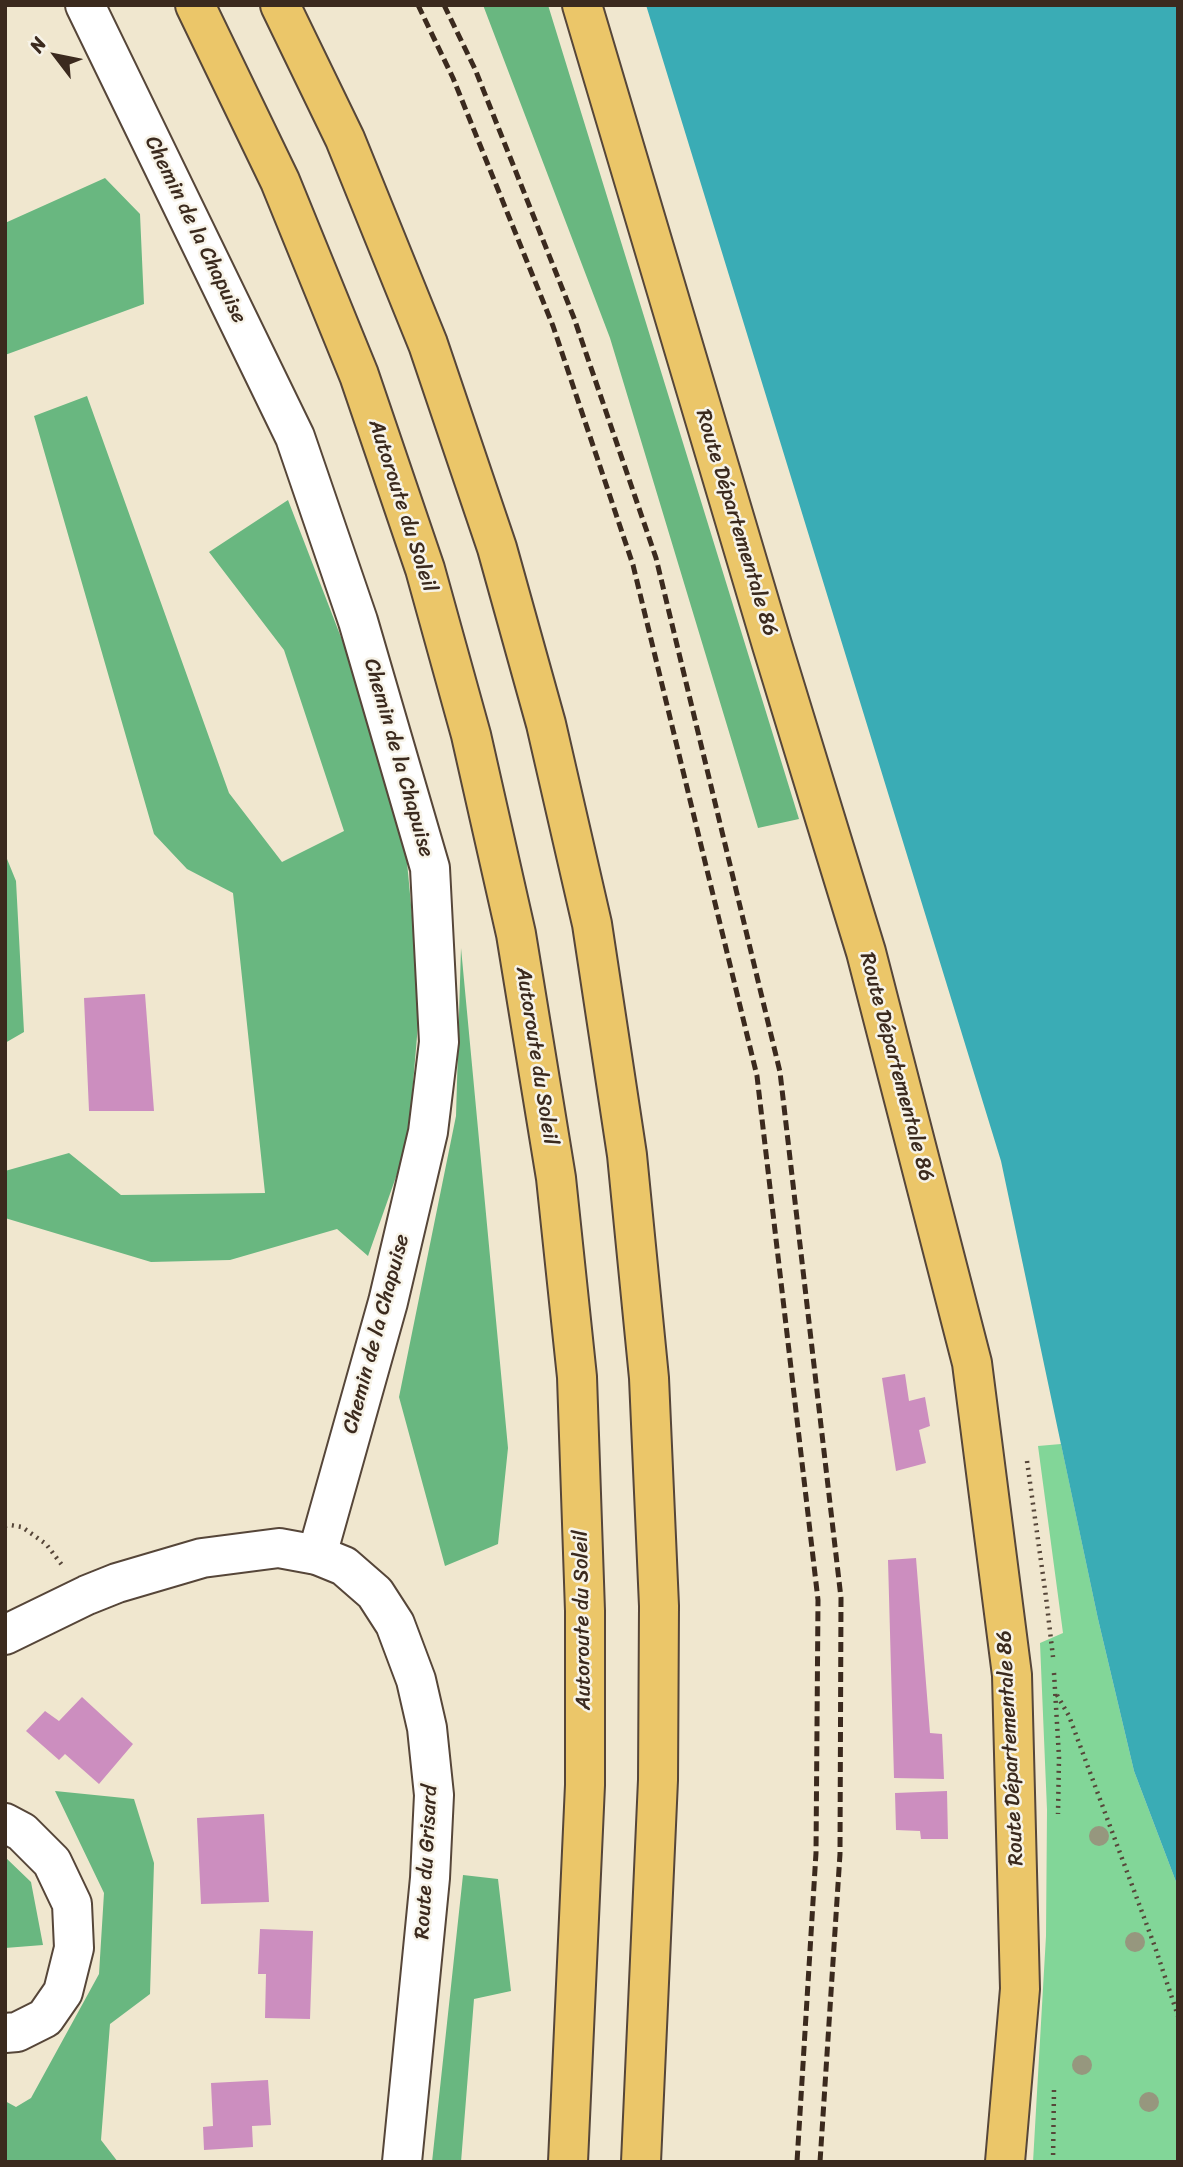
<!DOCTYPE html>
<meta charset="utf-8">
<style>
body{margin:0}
#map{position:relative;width:1183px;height:2167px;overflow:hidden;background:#f0e7cf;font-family:Sriracha,sans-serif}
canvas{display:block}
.frame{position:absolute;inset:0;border:7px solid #3b2a1e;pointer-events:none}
.north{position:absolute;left:21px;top:21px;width:70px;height:70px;-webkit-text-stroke:5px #f7f3e8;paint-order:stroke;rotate:302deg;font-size:19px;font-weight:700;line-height:28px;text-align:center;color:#3b2a1e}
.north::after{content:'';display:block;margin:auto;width:24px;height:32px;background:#3b2a1e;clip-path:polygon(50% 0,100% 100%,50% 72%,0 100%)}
</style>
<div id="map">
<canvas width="1183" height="2167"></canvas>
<div class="frame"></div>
<div class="north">N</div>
</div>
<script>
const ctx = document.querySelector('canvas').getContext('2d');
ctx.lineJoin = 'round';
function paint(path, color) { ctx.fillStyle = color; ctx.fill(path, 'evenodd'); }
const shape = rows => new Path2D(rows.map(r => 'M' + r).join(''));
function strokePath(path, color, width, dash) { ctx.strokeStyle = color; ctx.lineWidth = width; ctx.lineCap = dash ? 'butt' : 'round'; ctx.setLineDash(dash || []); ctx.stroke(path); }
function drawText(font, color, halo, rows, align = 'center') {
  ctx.font = font + ' Sriracha,sans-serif'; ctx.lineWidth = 5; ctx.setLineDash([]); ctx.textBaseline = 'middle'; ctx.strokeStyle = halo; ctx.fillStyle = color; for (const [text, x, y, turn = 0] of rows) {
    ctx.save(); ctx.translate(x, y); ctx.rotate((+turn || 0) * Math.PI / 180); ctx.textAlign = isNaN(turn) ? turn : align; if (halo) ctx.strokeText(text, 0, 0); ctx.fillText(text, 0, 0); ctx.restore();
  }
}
paint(shape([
 [1061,1444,1098,1619,1134,1771,1178,1887,1178,2162,1033,2162,1046,1936,1047,1810,1040,1643,1063,1633,1038,1446]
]), '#82d698');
paint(shape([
 [483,5,548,5,799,819,758,828,610,338],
 [105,178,140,214,144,304,5,355,5,223],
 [87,396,229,793,282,862,344,831,284,650,209,552,288,500,359,684,407,862,420,1001,408,1143,368,1256,337,1229,230,1260,151,1262,5,1218,5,1171,69,1153,121,1195,265,1193,233,893,187,869,154,834,34,416],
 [5,854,16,881,24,1032,5,1043],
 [461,948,508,1448,498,1544,445,1566,399,1397,456,1116],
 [55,1791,134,1799,154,1863,150,1994,110,2024,101,2140,118,2162,5,2162,5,2101,16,2107,31,2098,99,1974,104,1893],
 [5,1857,31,1882,43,1945,5,1948],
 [463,1875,498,1879,511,1991,474,1999,461,2162,432,2162]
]), '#69b780');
paint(shape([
 [646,5,1178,5,1178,1887,1134,1771,1098,1619,1001,1161]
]), '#3aacb5');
paint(shape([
 [145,994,154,1111,89,1111,84,998],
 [905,1374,909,1401,925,1397,930,1426,919,1430,926,1463,896,1471,882,1378],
 [916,1558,930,1733,942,1734,944,1779,894,1778,888,1560],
 [82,1697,133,1744,99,1784,65,1754,59,1760,26,1731,45,1711,59,1721],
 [947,1791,948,1839,921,1839,920,1831,896,1830,895,1793],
 [264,1814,269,1902,201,1904,197,1818],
 [260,1929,313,1931,310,2019,265,2018,266,1974,258,1974],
 [268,2080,271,2125,252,2126,253,2147,204,2150,203,2127,213,2126,211,2083]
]), '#cc8ebf');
const minor = shape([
 [85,5,295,437,358,621,430,868,439,1042,428,1132,388,1302,317,1555]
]);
const tertiary = shape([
 [5,1635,87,1595,117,1583,202,1558,279,1548,317,1555,344,1566,375,1593,395,1624,416,1680,427,1728,434,1795,430,1878,402,2162],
 [5,1823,22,1832,52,1862,72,1904,74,1948,63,1992,45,2018,17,2032,5,2033]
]);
const primary = shape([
 [582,5,772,645,866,952,972,1363,1012,1675,1020,1989,1005,2162]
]);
const motorway = shape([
 [195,5,280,181,359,375,425,569,471,735,516,934,556,1178,577,1377,585,1611,585,1785,568,2162],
 [280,5,345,139,428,344,497,548,546,724,592,924,627,1155,649,1378,659,1606,658,1780,641,2162]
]);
strokePath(minor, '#564639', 42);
strokePath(tertiary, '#564639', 42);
strokePath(primary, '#564639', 42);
strokePath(motorway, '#564639', 42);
strokePath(shape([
 [1027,1461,1046,1597,1053,1657],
 [5,1526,10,1525,22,1527,46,1544,62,1565],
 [1054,1673,1059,1757,1058,1814],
 [1057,1695,1069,1716,1155,1947,1178,2016],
 [1053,2162,1054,2089]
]), '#564639', 4.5, [2, 5]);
strokePath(minor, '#fff', 38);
strokePath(tertiary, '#fff', 38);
strokePath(primary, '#ebc669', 38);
strokePath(motorway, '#ebc669', 38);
strokePath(shape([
 [418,5,453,78,553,326,633,565,757,1076,818,1600,816,1853,797,2162],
 [444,5,475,69,574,318,656,558,780,1072,841,1598,840,1854,820,2162]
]), '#3b2a1e', 5, [10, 5]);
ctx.fillStyle = '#96977e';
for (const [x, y] of [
 [1099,1836],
 [1135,1942],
 [1082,2065],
 [1149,2102]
]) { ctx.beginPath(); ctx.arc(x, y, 10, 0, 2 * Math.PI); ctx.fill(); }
drawText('21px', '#3b2a1e', '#f7f3e8', [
 ["Chemin de la Chapuise",195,230,64],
 ["Autoroute du Soleil",402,506,72],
 ["Route Départementale 86",736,523,73],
 ["Chemin de la Chapuise",398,758,74],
 ["Autoroute du Soleil",536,1056,81],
 ["Route Départementale 86",896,1067,75],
 ["Chemin de la Chapuise",377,1334,-75],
 ["Autoroute du Soleil",583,1620,-91],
 ["Route Départementale 86",1011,1748,-93],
 ["Route du Grisard",427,1862,-87]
]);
</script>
